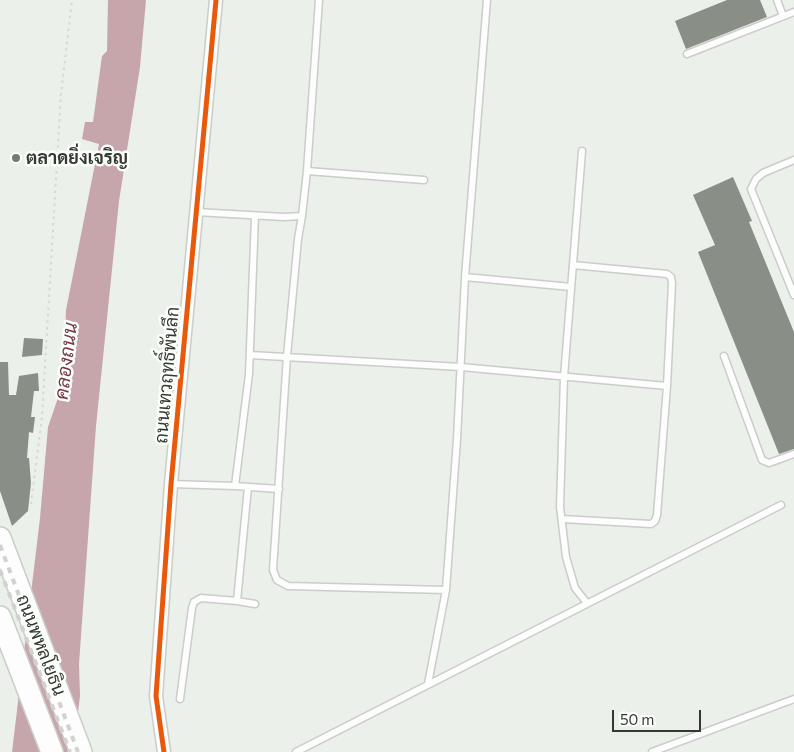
<!DOCTYPE html>
<meta charset="utf-8">
<style>
body{margin:0}
#map{position:relative;width:794px;height:752px;overflow:hidden;background:#ebf0ea;font-family:Commissioner,sans-serif}
canvas{display:block}
.scale{position:absolute;left:612px;top:710px;width:89px;height:22px;box-sizing:border-box;border:2px solid #353833;border-top:0;padding-left:6px;font-size:15px;line-height:18px;white-space:nowrap;color:#353833;-webkit-text-stroke:4px #fbfff9;paint-order:stroke}
</style>
<div id="map">
<canvas width="794" height="752"></canvas>
<div class="scale">50 m</div>
</div>
<script>
const ctx = document.querySelector('canvas').getContext('2d');
ctx.lineJoin = 'round';
function paint(path, color) { ctx.fillStyle = color; ctx.fill(path, 'evenodd'); }
const shape = rows => new Path2D(rows.map(r => 'M' + r).join(''));
function strokePath(path, color, width, dash) { ctx.strokeStyle = color; ctx.lineWidth = width; ctx.lineCap = dash ? 'butt' : 'round'; ctx.setLineDash(dash || []); ctx.stroke(path); }
function drawText(font, color, halo, rows, align = 'center') {
  ctx.font = font + ' Commissioner,Sarabun,sans-serif'; ctx.lineWidth = 5; ctx.setLineDash([]); ctx.textBaseline = 'middle'; ctx.strokeStyle = halo; ctx.fillStyle = color; for (const [text, x, y, turn = 0] of rows) {
    ctx.save(); ctx.translate(x, y); ctx.rotate((+turn || 0) * Math.PI / 180); ctx.textAlign = isNaN(turn) ? turn : align; if (halo) ctx.strokeText(text, 0, 0); ctx.fillText(text, 0, 0); ctx.restore();
  }
}
paint(shape([
 [108,0,146,0,140,67,119,201,96,426,79,664,80,696,73,752,12,752,40,518,48,427,63,383,66,310,99,144,82,139,85,122,93,122,102,56,107,51]
]), '#c6a6ab');
paint(shape([
 [727,0,760,0,767,17,686,49,675,21],
 [733,177,752,221,749,222,794,332,794,449,779,454,698,252,715,245,693,195],
 [24,338,43,339,42,355,22,357],
 [0,362,8,362,9,395,16,395,19,376,38,373,39,391,34,391,31,417,35,417,33,433,29,432,27,458,29,458,31,483,28,511,12,526,0,491]
]), '#898f86');
const service = shape([
 [777,0,783,16],
 [687,54,794,12],
 [582,151,564,377,560,507,566,557,575,588,587,603],
 [794,160,763,173,756,179,751,189,794,295],
 [307,171,424,180],
 [196,212,284,217,302,216,298,239,287,356,273,570,277,580,288,586,446,590],
 [255,216,249,374,235,486,279,489],
 [302,216,307,171,319,0],
 [465,277,571,287],
 [250,355,461,367,667,386],
 [724,356,762,460,769,463,794,454],
 [171,484,235,486],
 [562,519,651,524,655,521,657,515,667,386,672,283,671,277,667,274,573,265],
 [237,601,255,604],
 [428,684,446,590,457,439,465,277,487,0],
 [180,699,192,608,194,602,201,598,237,601,248,487],
 [296,752,781,505],
 [652,752,794,699]
]);
const minor = shape([
 [164,752,156,696,171,484,216,0]
]);
const primary = shape([
 [0,538,81,752],
 [0,617,52,752]
]);
strokePath(service, '#cacdc8', 9);
strokePath(minor, '#cacdc8', 15);
strokePath(primary, '#cacdc8', 24);
strokePath(shape([
 [31,504,42,417,61,94,72,0]
]), '#d7d8d6', 2, [2.5, 4]);
strokePath(service, '#fcfdfc', 6);
strokePath(minor, '#fcfdfc', 12);
strokePath(primary, '#fcfdfc', 21);
strokePath(shape([
 [0,545,78,752],
 [0,570,70,752]
]), '#d1d2d0', 4, [6, 6]);
strokePath(shape([
 [164,752,156,696,171,484,216,0]
]), '#e8590c', 5);
for (const [x, y, r, color] of [
 [16,158,5,"#757873"]
]) { const dot = new Path2D(); dot.arc(x, y, r, 0, 2 * Math.PI); ctx.fillStyle = color; ctx.fill(dot); strokePath(dot, '#fbfff9', 2); }
drawText('bold 18px', '#353833', '#fbfff9', [
 ["ตลาดยิ่งเจริญ",26,158]
], 'left');
drawText('18px', '#353833', '#fbfff9', [
 ["ถนนเทวฤทธิ์พันลึก",167,375,-85],
 ["ถนนพหลโยธิน",41,645,69]
]);
drawText('italic 19px', '#773848', '#fbfff9', [
 ["คลองถนน",66,361,-83]
]);
</script>
